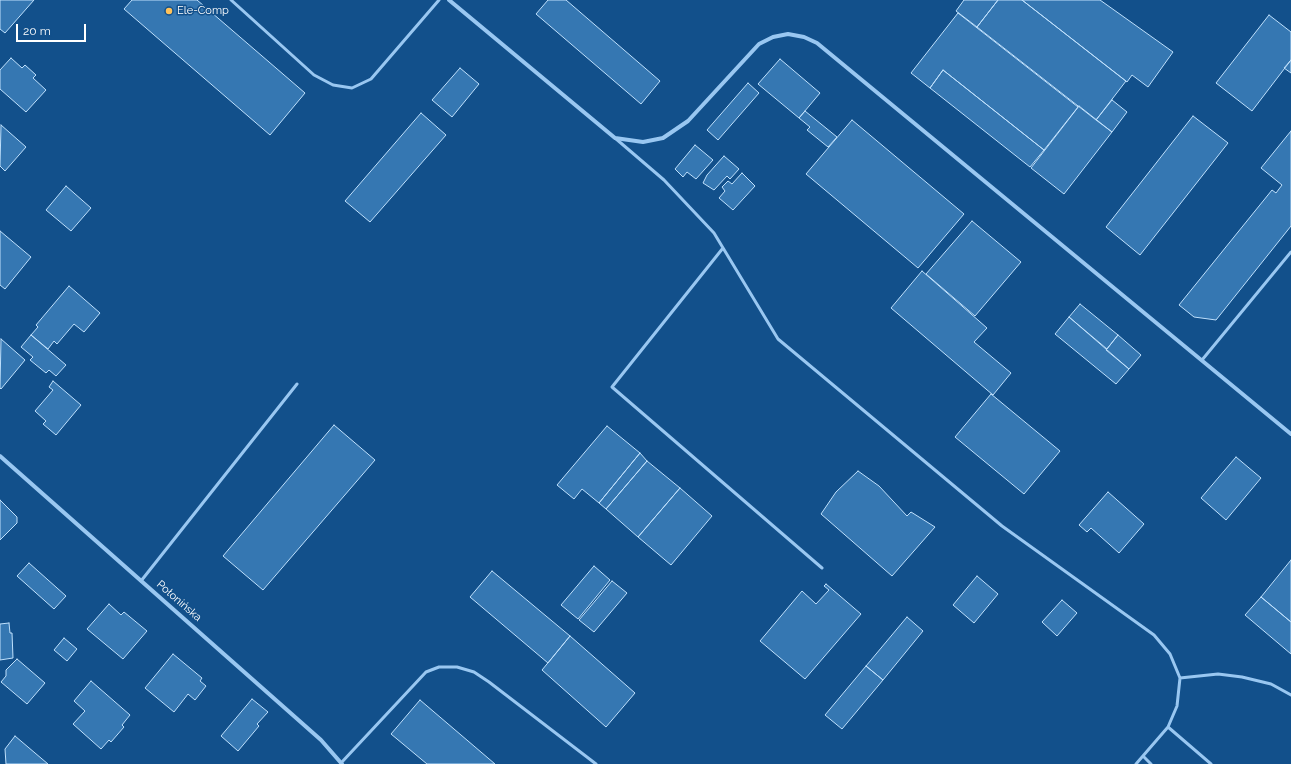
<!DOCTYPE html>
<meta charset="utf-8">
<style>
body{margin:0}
#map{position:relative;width:1291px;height:764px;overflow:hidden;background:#12508b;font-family:Raleway,sans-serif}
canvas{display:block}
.scale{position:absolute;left:16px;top:24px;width:70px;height:18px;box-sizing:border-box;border:2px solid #fff;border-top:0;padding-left:5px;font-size:12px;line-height:14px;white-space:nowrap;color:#fff;-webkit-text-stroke:3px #12508b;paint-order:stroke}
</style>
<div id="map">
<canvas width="1291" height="764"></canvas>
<div class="scale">20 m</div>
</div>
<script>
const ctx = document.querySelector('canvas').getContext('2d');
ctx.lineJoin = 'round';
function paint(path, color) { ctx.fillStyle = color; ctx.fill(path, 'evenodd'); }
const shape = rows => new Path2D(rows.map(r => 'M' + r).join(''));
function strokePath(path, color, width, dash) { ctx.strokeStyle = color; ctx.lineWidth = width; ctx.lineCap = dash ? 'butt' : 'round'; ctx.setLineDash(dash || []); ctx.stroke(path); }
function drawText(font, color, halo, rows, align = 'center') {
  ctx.font = font + ' Raleway,sans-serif'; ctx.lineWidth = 3; ctx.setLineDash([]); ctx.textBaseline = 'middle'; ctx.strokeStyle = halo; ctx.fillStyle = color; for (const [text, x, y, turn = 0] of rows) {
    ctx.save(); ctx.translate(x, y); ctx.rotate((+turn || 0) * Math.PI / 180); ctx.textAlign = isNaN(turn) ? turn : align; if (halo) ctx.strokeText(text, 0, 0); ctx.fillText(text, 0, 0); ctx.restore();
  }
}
const building = shape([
 [0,0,34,0,5,33,0,29,0,0],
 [132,0,197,0,305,93,270,135,124,9,132,0],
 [548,0,566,0,660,81,641,104,536,14,548,0],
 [964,0,998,0,977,27,956,11,964,0],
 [998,0,1022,0,1126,81,1096,120,977,27,998,0],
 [1022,0,1100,0,1173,52,1148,87,1132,75,1127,82,1022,0],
 [958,13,1078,107,1044,150,943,70,930,88,911,73,958,13],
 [1269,15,1291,32,1291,60,1252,111,1216,83,1269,15],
 [11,58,22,68,25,65,36,75,33,78,46,90,26,112,0,89,0,70,11,58],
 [780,59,820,93,799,118,758,84,780,59],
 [1291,60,1291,73,1284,68,1291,60],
 [460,68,479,84,452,117,432,100,460,68],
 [943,70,1044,150,1030,167,930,88,943,70],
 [748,83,759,93,718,140,707,130,748,83],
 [1112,100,1127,112,1112,132,1096,120,1112,100],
 [1079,106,1112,132,1064,194,1031,168,1079,106],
 [805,111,837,137,828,147,807,130,810,127,799,118,805,111],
 [421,113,446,135,370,222,345,201,421,113],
 [1193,116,1228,143,1140,255,1106,227,1193,116],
 [852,120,964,214,918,268,806,174,852,120],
 [1,125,26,147,5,171,0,166,1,125],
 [1291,131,1291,226,1216,320,1194,317,1179,305,1272,190,1276,193,1282,185,1261,168,1291,131],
 [695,145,713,160,696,179,687,172,683,177,675,169,695,145],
 [724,156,739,169,730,179,727,176,714,190,703,183,707,175,724,156],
 [742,173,755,186,733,210,719,198,725,191,722,187,728,181,732,184,742,173],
 [66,186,91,208,71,231,46,210,66,186],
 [972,221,1021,262,975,316,926,274,972,221],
 [0,231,31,257,5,289,0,285,0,231],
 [922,271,987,328,974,342,1011,373,993,395,891,308,922,271],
 [69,286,100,313,84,332,74,324,57,344,54,341,48,349,31,335,38,327,36,325,69,286],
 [1080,304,1118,335,1107,349,1069,317,1080,304],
 [1069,317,1129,369,1116,384,1055,334,1069,317],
 [31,335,66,365,56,376,49,370,46,373,30,360,33,357,21,347,31,335],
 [1118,335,1141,355,1129,369,1106,350,1118,335],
 [1,339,25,360,1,389,0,388,1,339],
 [53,381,81,405,56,435,43,424,46,421,35,411,53,390,49,387,53,381],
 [991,394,1060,451,1024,494,955,437,991,394],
 [334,425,375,460,263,590,223,556,334,425],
 [607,426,640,453,599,503,582,489,574,499,557,485,607,426],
 [640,453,647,461,606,509,599,503,640,453],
 [1236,457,1261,478,1226,520,1201,498,1236,457],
 [647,461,680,488,638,537,606,509,647,461],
 [858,471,879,486,907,516,911,512,935,527,892,576,821,514,836,492,858,471],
 [680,488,712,516,671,565,638,537,680,488],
 [1108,492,1144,524,1119,553,1091,528,1087,532,1079,525,1108,492],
 [0,500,17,517,17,523,0,540,0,500],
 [1291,560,1291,622,1261,597,1291,560],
 [29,563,66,596,54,609,17,576,29,563],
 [594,566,610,580,578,619,561,605,594,566],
 [492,571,570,636,548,663,470,597,492,571],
 [977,576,998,594,974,623,953,605,977,576],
 [612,581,627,593,594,632,579,620,612,581],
 [826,584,861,614,805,679,760,641,802,591,816,604,829,590,824,586,826,584],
 [1261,597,1291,622,1291,654,1245,615,1261,597],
 [1062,600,1077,613,1057,636,1042,622,1062,600],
 [109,604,121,615,124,612,147,631,123,659,87,629,109,604],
 [907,617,923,631,883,680,866,666,907,617],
 [9,623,10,633,12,633,13,658,0,660,0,624,9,623],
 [570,636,635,693,606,727,542,670,570,636],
 [64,638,77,649,67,661,54,650,64,638],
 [173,654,202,678,200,681,206,686,195,700,188,694,174,712,145,688,173,654],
 [17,659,45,683,27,704,1,682,6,676,6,670,17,659],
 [866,666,883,680,842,729,825,715,866,666],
 [91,681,130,715,122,725,124,727,111,742,109,740,101,749,73,724,85,711,74,701,91,681],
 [252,699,268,712,257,724,259,726,238,751,221,736,252,699],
 [420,700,495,764,427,764,391,734,420,700],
 [15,736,48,764,6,764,5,749,15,736]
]);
paint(building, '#3577b2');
strokePath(building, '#bfe0fc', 1);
strokePath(shape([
 [231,0,314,75,333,85,352,88,371,79,439,0],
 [615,138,664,180,714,233,778,339,1002,526,1154,635,1170,654,1180,678,1177,706,1168,727,1136,764],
 [723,248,612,387,822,568],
 [1202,360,1291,252],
 [141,581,297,384],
 [1180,678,1218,674,1242,677,1271,684,1291,695],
 [1168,727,1211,764],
 [1143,756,1151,764],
 [341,763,426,672,439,667,457,667,474,672,489,682,596,764]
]), '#99c7f1', 3);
strokePath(shape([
 [449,0,615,138,643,142,663,138,688,121,759,44,773,37,788,34,804,37,817,43,1291,434],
 [0,456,321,740,342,764]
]), '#99c7f1', 4);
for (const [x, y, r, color] of [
 [169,11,4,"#ffc259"]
]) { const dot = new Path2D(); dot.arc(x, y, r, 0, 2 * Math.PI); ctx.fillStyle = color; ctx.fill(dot); strokePath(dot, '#12508b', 1.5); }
drawText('11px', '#fff', '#12508b', [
 ["Ele-Comp",177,11]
], 'left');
drawText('11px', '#fff', '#12508b', [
 ["Połonińska",179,601,41]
]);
</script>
